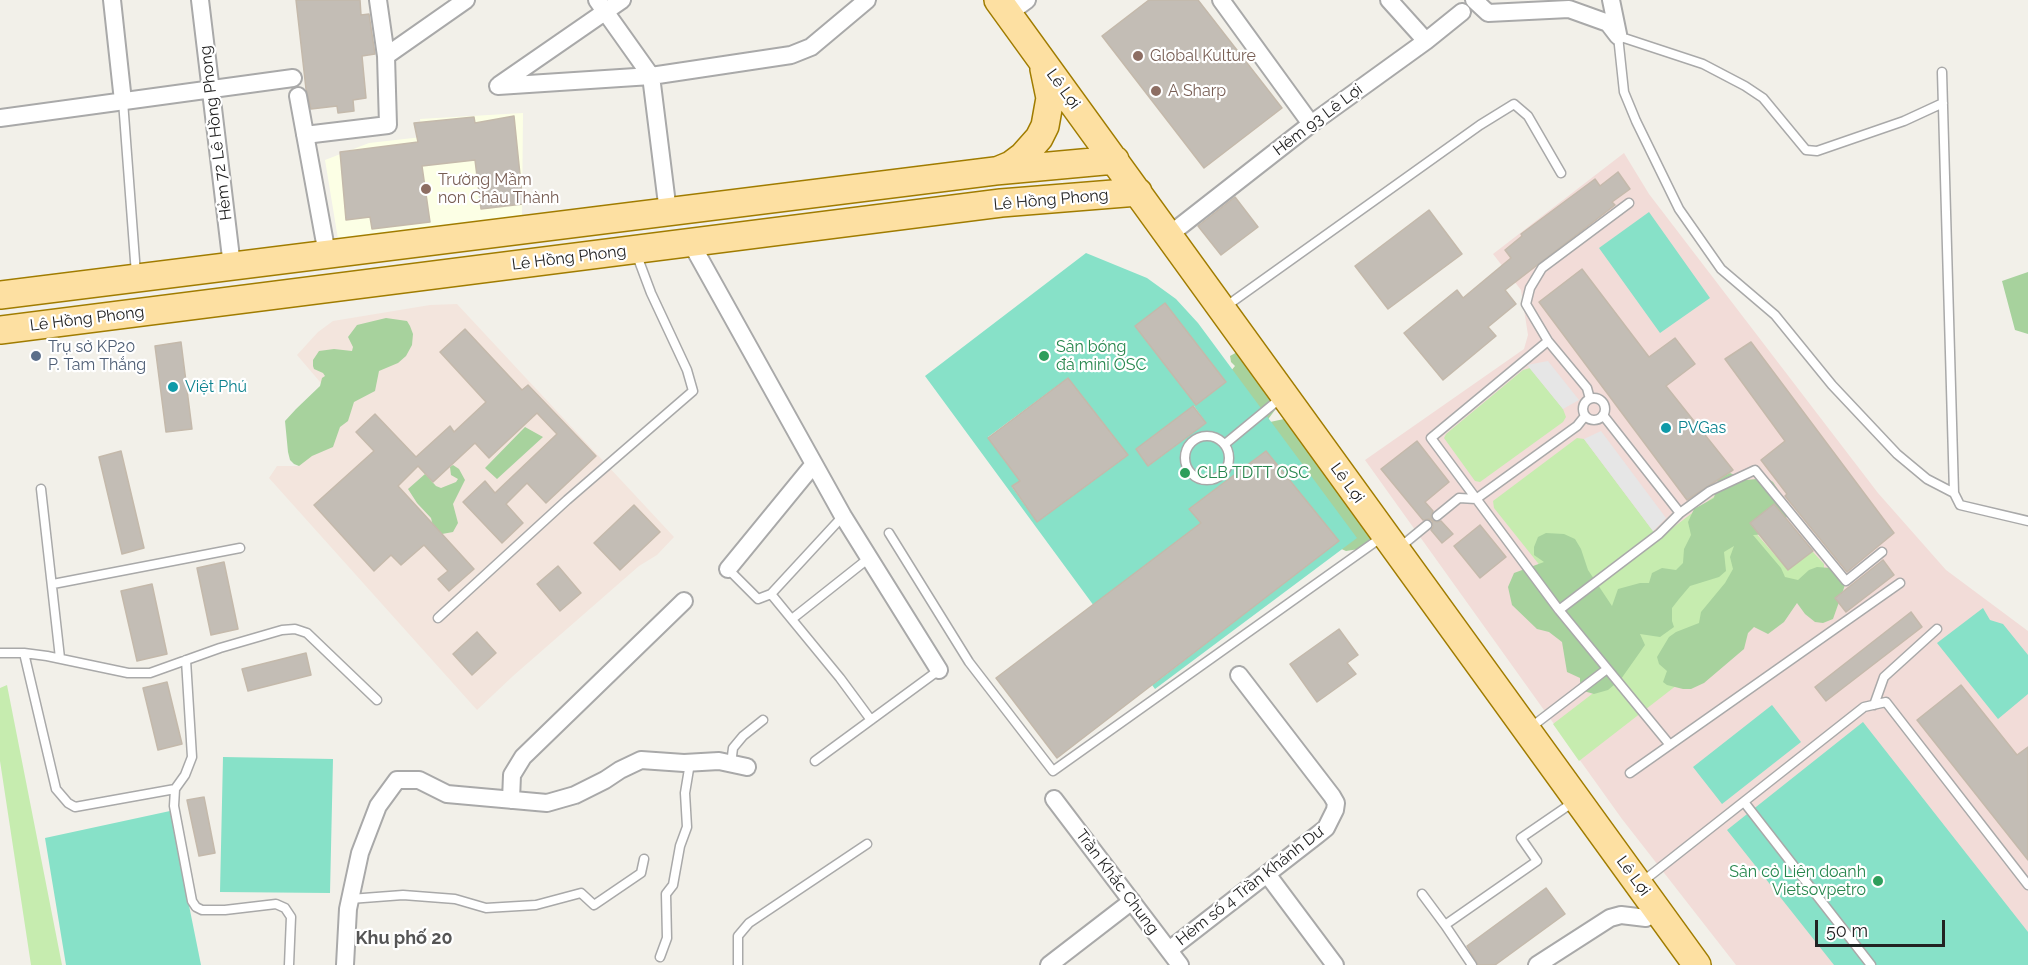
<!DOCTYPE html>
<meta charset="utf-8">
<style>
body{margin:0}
#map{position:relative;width:2028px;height:965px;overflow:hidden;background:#f2f0e9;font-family:Raleway,sans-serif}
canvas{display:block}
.scale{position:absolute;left:1815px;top:920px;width:130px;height:27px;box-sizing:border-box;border:3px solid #222;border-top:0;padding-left:8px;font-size:18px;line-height:21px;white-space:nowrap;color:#222;-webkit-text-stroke:4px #fff;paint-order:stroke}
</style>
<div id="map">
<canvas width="2028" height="965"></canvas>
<div class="scale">50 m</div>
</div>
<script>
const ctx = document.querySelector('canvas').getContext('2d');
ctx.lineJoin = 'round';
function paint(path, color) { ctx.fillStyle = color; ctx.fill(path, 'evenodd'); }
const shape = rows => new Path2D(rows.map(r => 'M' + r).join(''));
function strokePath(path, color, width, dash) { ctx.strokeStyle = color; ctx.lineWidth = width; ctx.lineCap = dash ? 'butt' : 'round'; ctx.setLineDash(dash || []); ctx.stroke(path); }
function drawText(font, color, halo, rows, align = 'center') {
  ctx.font = font + ' Raleway,sans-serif'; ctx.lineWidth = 4.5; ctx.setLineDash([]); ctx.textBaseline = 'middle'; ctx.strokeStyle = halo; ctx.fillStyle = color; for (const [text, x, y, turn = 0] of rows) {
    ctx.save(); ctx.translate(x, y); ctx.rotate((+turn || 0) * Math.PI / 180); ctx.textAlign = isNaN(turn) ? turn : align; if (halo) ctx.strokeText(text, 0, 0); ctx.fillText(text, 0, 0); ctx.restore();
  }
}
paint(shape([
 [1624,153,1649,194,1878,493,1946,570,2028,631,2028,965,1736,965,1622,819,1365,460,1524,349,1528,335,1521,290,1493,254]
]), '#f2dcd8');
paint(shape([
 [523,113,522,218,338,239,325,160,369,143,422,137,420,119]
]), '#fcffe5');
paint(shape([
 [457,304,674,537,657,555,639,566,513,676,477,710,269,478,277,466,299,466,332,396,297,355,318,332,333,321,430,305]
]), '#f3e5dd');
paint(shape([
 [1530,368,1563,409,1566,417,1563,422,1480,482,1475,481,1444,438,1446,434,1523,370],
 [1577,438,1584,439,1653,531,1653,535,1570,597,1565,597,1494,508,1493,501],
 [1720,492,1788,570,1812,551,1824,564,1824,571,1579,761,1553,724,1622,671,1568,607],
 [7,685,62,965,31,965,0,761,0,688]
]), '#c6ecaf');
paint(shape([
 [2028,272,2028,334,2015,330,2002,281],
 [386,318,407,321,410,326,413,334,412,345,406,356,398,363,379,371,375,391,354,402,348,421,340,427,333,447,312,456,299,466,294,464,290,460,288,452,285,421,296,409,320,386,322,378,325,376,323,373,314,369,313,366,313,360,319,351,334,349,352,351,353,347,348,337,357,325],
 [1239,351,1278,406,1266,422,1230,372,1235,366,1231,362,1230,356],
 [1302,412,1385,545,1346,551,1339,548,1274,460,1263,461,1255,451,1270,422,1284,419],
 [525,427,543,437,497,479,485,468],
 [453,465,459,469,465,480,453,504,458,523,453,532,442,534,433,526,431,518,417,503,408,489,425,474,436,486,441,488,456,482,458,479,451,475,450,467],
 [1730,473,1746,480,1767,478,1773,482,1784,499,1788,516,1769,534,1753,535,1781,568,1785,577,1798,580,1809,570,1817,567,1831,568,1845,585,1833,619,1823,623,1815,622,1805,614,1797,603,1784,622,1768,634,1754,627,1748,633,1744,649,1704,683,1691,689,1683,689,1667,685,1663,682,1667,671,1659,664,1657,657,1669,637,1676,632,1699,623,1701,612,1725,583,1733,569,1730,557,1734,546,1724,552,1726,571,1719,577,1690,586,1679,599,1672,608,1672,621,1674,627,1660,637,1640,634,1645,645,1621,679,1608,690,1594,694,1580,690,1580,678,1567,672,1562,642,1549,632,1537,629,1512,605,1508,587,1514,573,1544,562,1534,555,1534,547,1538,537,1546,533,1564,534,1575,539,1581,549,1588,570,1612,606,1618,589,1640,583,1649,583,1652,573,1662,568,1676,570,1683,563,1684,549,1691,535,1688,522,1694,509,1714,498,1718,479]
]), '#a7d29d');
paint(shape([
 [1649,212,1710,298,1660,333,1599,248],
 [1086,253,1147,278,1176,299,1198,323,1357,538,1155,689,925,376],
 [1068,378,1128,455,1037,522,1012,487,1020,481,988,437],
 [1194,406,1206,423,1148,466,1136,449],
 [1266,451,1338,541,1155,683,1096,604,1201,523,1189,509],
 [1983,608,1990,620,2003,624,2028,655,2028,694,1998,719,1937,643],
 [1772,705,1801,742,1722,804,1693,767],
 [1863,722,2028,932,2028,965,1834,965,1727,830],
 [223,757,333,759,330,893,220,892],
 [170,811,201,965,66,965,45,838]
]), '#87e1c8');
paint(shape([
 [1548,361,1579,400,1563,409,1527,365],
 [1601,431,1666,518,1653,531,1584,439]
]), '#e6e6e6');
const building = shape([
 [296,0,360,0,361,15,369,14,375,54,362,56,366,98,353,100,354,111,338,113,337,106,311,109,306,89,296,0],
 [1149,0,1198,0,1282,108,1204,168,1102,36,1149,0],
 [514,116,523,204,481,209,475,160,422,166,430,222,372,229,370,217,346,220,340,152,418,142,414,123,474,117,475,123,514,116],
 [1618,172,1630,189,1612,202,1615,205,1505,290,1516,304,1488,327,1496,336,1443,380,1404,333,1457,290,1463,298,1511,258,1505,250,1522,236,1521,234,1595,179,1600,186,1618,172],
 [1235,197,1258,227,1221,255,1198,226,1235,197],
 [1429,210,1462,254,1388,309,1355,266,1429,210],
 [1582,269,1649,357,1675,338,1695,364,1666,386,1733,470,1687,500,1539,302,1582,269],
 [1165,303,1226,382,1196,405,1135,326,1165,303],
 [465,329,522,390,528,385,596,456,546,503,527,483,506,504,523,523,502,543,463,502,485,481,495,493,557,434,537,413,489,458,475,443,433,482,418,466,398,486,474,569,449,591,438,579,448,571,424,545,401,565,391,555,374,571,314,505,374,451,356,432,375,414,416,457,450,426,454,432,486,402,440,352,465,329],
 [181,342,192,429,166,432,155,346,181,342],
 [1751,342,1894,533,1847,572,1785,496,1787,494,1761,460,1785,441,1725,359,1751,342],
 [1068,378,1128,455,1037,522,1012,486,1020,481,988,438,1068,378],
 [1193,406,1206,423,1148,466,1136,449,1193,406],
 [1417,441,1449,482,1425,502,1433,511,1431,516,1432,520,1437,522,1441,521,1453,534,1442,543,1431,530,1433,527,1432,521,1429,519,1423,520,1381,469,1417,441],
 [121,451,144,548,122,554,99,457,121,451],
 [1266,451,1339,541,1057,758,996,678,1201,523,1189,509,1266,451],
 [1774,504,1813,551,1788,570,1750,523,1774,504],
 [634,505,660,532,620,570,594,543,634,505],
 [1480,525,1506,557,1480,578,1454,546,1480,525],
 [1883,560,1894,575,1846,612,1835,598,1883,560],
 [224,562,238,629,211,635,197,568,224,562],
 [558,566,581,593,560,611,537,584,558,566],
 [152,584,167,654,137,661,121,591,152,584],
 [1911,612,1922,627,1826,701,1815,687,1911,612],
 [1339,629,1358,655,1347,663,1356,674,1317,702,1290,664,1339,629],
 [477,632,496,653,472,675,453,654,477,632],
 [306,653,311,675,248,691,242,669,306,653],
 [167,682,182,744,158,750,143,688,167,682],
 [1961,685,2017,755,2028,747,2028,860,1917,720,1961,685],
 [204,797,215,853,199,856,187,800,204,797],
 [1546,888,1565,914,1495,965,1478,965,1467,946,1546,888]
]);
paint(building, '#c3bdb5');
strokePath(building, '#c4b9ab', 1.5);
const service = shape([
 [1942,72,1954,493,1960,505,2028,521],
 [123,101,136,274],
 [1943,103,1904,121,1817,151,1806,150,1763,98,1745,86,1703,64,1618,36,1624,92,1636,121,1679,209,1721,269,1775,315,1832,385,1897,454,1927,479,1954,493],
 [1225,307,1480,125,1514,104,1528,116,1561,173],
 [1548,341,1431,438,1559,610,1670,745],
 '1583 409a11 11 0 1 1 22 0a11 11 0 1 1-22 0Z',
 [1590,399,1587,388,1548,341,1526,304,1530,288,1542,268,1629,203],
 [1603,415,1680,513,1710,491,1755,470,1846,581,1882,552],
 '1185 458a22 22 0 1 1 44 0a22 22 0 1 1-44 0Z',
 [1225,444,1282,397],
 [41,489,60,658],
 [1437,516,1459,498,1476,499,1577,426,1585,416],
 [889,533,969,662,1053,771,1382,537],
 [1399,548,1427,525],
 [728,569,758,599,771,594,843,516],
 [53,584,240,548],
 [771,594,840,678,871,720],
 [1559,610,1659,534,1680,513],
 [438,618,567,500,693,391,687,370,651,293,636,253],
 [792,619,869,558],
 [0,653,24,653,47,656,128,673,150,673,220,648,282,630,295,629,307,633,377,700],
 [24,653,56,789,68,803,75,807,175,789],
 [186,660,192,757,185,775,175,789,174,806,192,901,196,907,202,910,225,910,276,904,285,908,291,917,289,965],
 [1874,705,1884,677,1937,629],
 [1530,728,1607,669],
 [815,761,939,670],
 [731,764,733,748,743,736,763,720],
 [1630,773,1900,583],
 [1744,802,1871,965],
 [1642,882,1864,707,1886,702,2028,885],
 [1422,894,1445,925],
 [350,899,403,895,455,899,486,908,536,905,581,893,594,905,641,873,644,859],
 [660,957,667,938,666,894,673,885,680,846,687,827,685,793,690,763],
 [738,965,738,936,749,923,867,844],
 [1472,965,1445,925,1537,861,1521,838,1575,801]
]);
const minor = shape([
 [112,0,123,101],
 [200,0,232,266],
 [597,0,651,76,668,212],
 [1221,0,1311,124],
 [1389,0,1426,41],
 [1474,0,1488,13,1569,9,1608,23,1618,36],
 [1611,0,1618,34],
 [1008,14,1027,0],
 [386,56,466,0],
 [499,85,622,0],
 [498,86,651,76,791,55,811,47,867,0],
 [298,96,327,254],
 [0,118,293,78],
 [305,135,388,125,386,56,378,0],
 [1169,235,1311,124,1426,41,1462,12],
 [691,243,843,516,939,670],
 [728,569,814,464],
 [1054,799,1180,965],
 [511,800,512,775,523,757,684,601],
 [1267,874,1335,965],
 [1169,950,1316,836,1326,828,1335,810,1336,803,1332,796,1239,675],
 [345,965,348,909,360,853,378,806,397,780,419,780,447,794,547,803,575,795,605,780,620,770,641,760,684,763,719,761,747,767],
 [1049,965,1132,901],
 [1537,965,1610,918,1621,915,1646,918,1659,911]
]);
const primary = shape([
 [998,0,1697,965],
 [999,170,1011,165,1023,156,1039,138,1045,126,1050,98,1044,69],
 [0,295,995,171,1115,160],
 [0,330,1001,203,1138,192]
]);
strokePath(service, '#a9a9a9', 11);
strokePath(minor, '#a9a9a9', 20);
strokePath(primary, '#a07c00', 30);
strokePath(service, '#fff', 8);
strokePath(minor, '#fff', 16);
strokePath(primary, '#fde0a2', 27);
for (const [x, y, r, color] of [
 [1138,56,6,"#8d6e63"],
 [1156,91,6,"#8d6e63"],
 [426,189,6,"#8d6e63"],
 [36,356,6,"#5c6f8a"],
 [1044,356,6,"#2e9e5b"],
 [173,387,6,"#0f9aa8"],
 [1666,428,6,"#0f9aa8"],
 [1185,473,6,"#2e9e5b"],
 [1878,881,6,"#2e9e5b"]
]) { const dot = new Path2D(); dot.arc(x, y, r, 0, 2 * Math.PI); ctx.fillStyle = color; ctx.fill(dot); strokePath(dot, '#fff', 2); }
drawText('16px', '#785e54', '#fff', [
 ["Global Kulture",1150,56],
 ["A Sharp",1168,91],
 ["Trường Mầm",438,180],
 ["non Châu Thành",438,198]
], 'left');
drawText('16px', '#222', '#fff', [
 ["Lê Lợi",1063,89,54],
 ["Hẻm 93 Lê Lợi",1318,120,-37],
 ["Hẻm 72 Lê Hồng Phong",216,133,-97],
 ["Lê Hồng Phong",1051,200,-5],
 ["Lê Hồng Phong",569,258,-7],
 ["Lê Hồng Phong",87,319,-7],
 ["Lê Lợi",1347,483,54],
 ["Lê Lợi",1633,876,54],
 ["Trần Khắc Chung",1117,882,53],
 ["Hẻm số 4 Trần Khánh Dư",1250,886,-38]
]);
drawText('16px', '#4e5e75', '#fff', [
 ["Trụ sở KP20",48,347],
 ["P. Tam Thắng",48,365]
], 'left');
drawText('16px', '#27864d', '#fff', [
 ["Sân bóng",1056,347],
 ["đá mini OSC",1056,365],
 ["CLB TDTT OSC",1197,473],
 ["Sân cỏ Liên doanh",1866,872,"right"],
 ["Vietsovpetro",1866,890,"right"]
], 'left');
drawText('16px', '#0d838f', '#fff', [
 ["Việt Phú",185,387],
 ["PVGas",1678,428]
], 'left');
drawText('bold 18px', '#555', '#fff', [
 ["Khu phố 20",404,939]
]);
</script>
